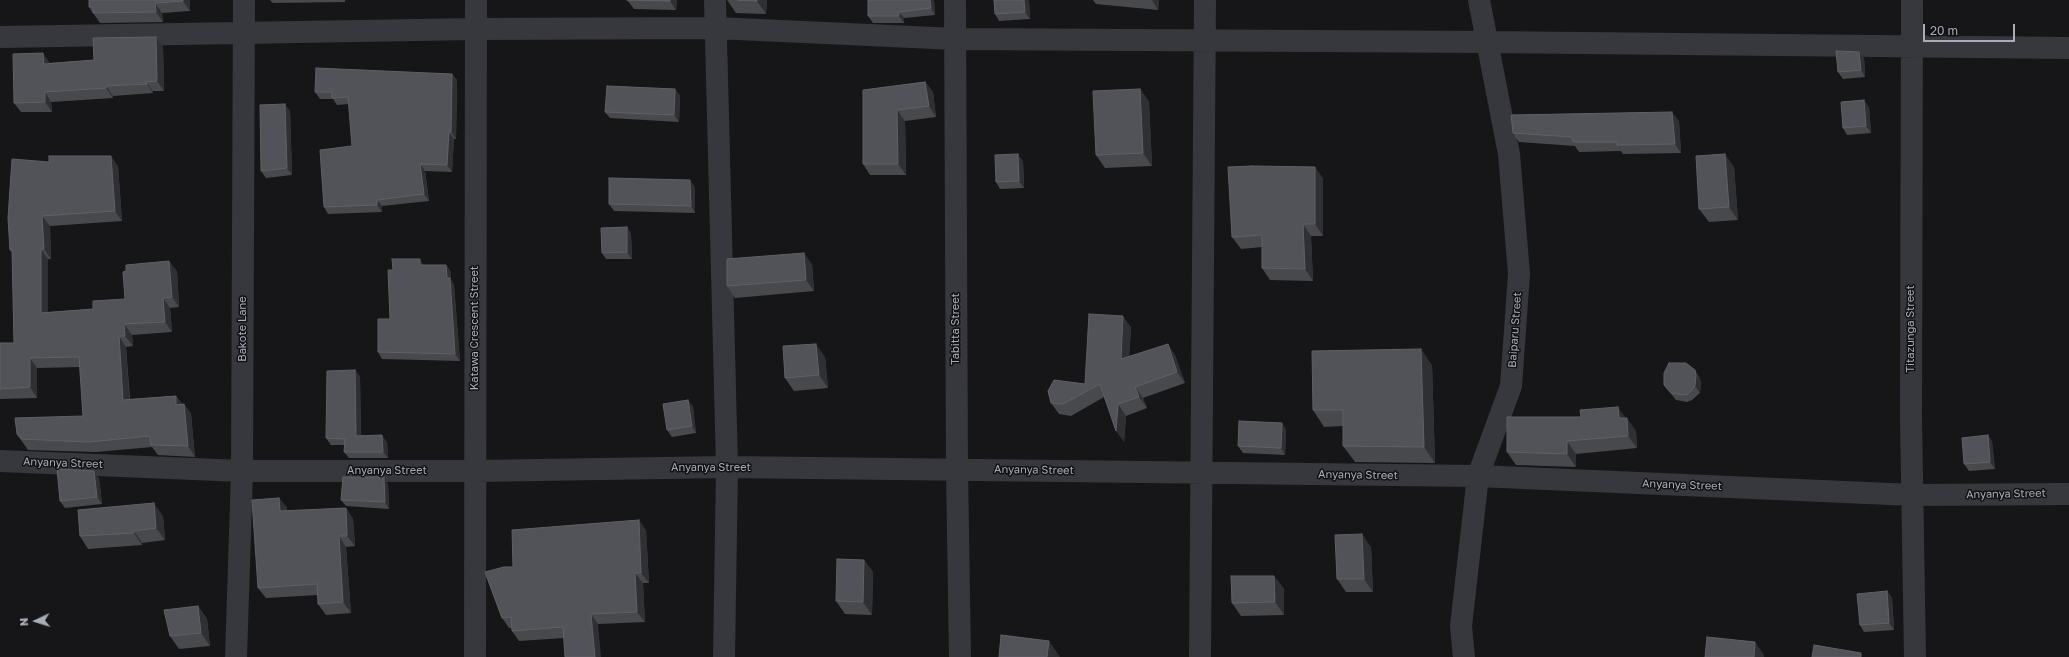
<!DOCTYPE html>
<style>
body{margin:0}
#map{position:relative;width:2069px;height:657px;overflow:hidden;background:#161618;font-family:"Golos Text",sans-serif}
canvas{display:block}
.north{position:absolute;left:16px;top:601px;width:40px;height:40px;-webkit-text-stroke:3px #111113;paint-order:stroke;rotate:266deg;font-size:11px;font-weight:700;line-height:16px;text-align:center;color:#a8adb8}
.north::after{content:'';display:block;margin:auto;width:14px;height:18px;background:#a8adb8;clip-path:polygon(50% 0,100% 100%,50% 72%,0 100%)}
.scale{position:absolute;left:1923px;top:24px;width:92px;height:18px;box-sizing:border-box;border:2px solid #a8adb8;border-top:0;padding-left:5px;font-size:12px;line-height:14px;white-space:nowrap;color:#a8adb8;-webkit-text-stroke:3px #111113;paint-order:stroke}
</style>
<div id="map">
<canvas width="2069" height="657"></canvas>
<div class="north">N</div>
<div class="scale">20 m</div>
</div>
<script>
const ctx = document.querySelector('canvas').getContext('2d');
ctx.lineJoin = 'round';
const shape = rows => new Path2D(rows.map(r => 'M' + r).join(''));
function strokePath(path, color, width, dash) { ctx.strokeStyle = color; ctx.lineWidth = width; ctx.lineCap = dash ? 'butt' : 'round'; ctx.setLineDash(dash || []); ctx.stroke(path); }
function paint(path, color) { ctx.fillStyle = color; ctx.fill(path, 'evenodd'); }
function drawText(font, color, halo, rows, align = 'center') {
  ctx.font = font + ' "Golos Text",sans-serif'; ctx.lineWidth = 3; ctx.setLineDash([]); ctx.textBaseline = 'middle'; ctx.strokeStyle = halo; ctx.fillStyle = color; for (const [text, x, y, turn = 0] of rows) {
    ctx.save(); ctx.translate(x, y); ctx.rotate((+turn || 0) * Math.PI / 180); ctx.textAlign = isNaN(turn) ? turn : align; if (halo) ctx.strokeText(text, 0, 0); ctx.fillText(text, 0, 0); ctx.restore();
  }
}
strokePath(shape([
 [715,0,727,467,724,657],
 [955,0,957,469,960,657],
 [1912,0,1911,418,1915,657],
 [0,37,476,29,716,28,956,39,1486,42,2069,48],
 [0,461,242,471,475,471,727,467,1478,476,1913,495,2069,494],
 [236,657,242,471,244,0],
 [475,657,476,0],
 [1200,657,1205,0],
 [1464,657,1461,626,1478,476,1511,386,1519,274,1509,154,1479,0]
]), '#37383d', 22);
paint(shape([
 [190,0,190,11,162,13,163,22,100,23,89,7],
 [270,0,345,0,345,2,273,3],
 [627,0,677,0,676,10,634,9],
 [727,0,767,0,766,14,736,13],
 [934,0,935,15,904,18,904,23,873,23,868,16],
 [994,0,1029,0,1030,19,999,21,995,14],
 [1093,0,1159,0,1158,10,1096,4],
 [156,37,163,47,164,91,153,91,153,93,113,96,113,98,51,102,52,112,21,112,14,103,50,63,94,60],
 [1859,52,1864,58,1865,77,1843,79,1838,72],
 [452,74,457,80,456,139,454,139,452,172,425,171,429,201,382,206,382,212,328,214,324,207,352,146,349,104,337,105,333,99,320,99,315,92],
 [925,82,933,92,936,117,905,121,906,175,870,175,863,164,863,90],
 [675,89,680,96,679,122,610,118,605,112],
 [1140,89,1149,102,1152,166,1105,168,1096,155],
 [1869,107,1871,133,1847,135,1843,128],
 [290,111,292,175,266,178,261,171],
 [1679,121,1681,153,1623,154,1621,151,1579,152,1575,146,1519,142,1513,133],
 [1023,161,1024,188,1000,189,996,182],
 [49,162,118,166,122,221,50,226,51,259,48,259,48,312,93,309,125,299,177,271,179,307,170,308,172,332,132,335,133,346,126,347,130,399,176,396,182,404,184,404,191,414,195,457,158,455,152,447,96,452,28,450,17,434,83,416,80,367,37,368,37,398,0,399,0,343,14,343,12,252,10,250],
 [1315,167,1323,179,1323,236,1311,236,1313,281,1270,280,1262,268,1262,247,1241,249,1232,237],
 [1734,167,1738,220,1709,222,1699,209],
 [695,187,695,213,614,211,609,204],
 [627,227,631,234,632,259,606,259,602,253],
 [812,264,814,291,735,298,727,286],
 [424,265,446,265,451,272,451,280,454,285,460,361,382,359,378,352,390,319,393,270],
 [1131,327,1129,357,1175,355,1185,383,1143,398,1147,408,1126,416,1124,442,1104,397,1071,416,1059,414,1051,403,1085,384],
 [825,357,828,388,794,391,785,378],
 [1432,365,1435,463,1355,462,1343,446,1343,426,1324,427,1313,410],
 [355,370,360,377,361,435,387,442,388,458,349,458,344,452,345,445,331,445,326,438],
 [1695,370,1699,377,1701,382,1700,393,1692,400,1687,402,1676,400,1664,385],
 [688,400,693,407,696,433,672,437,667,430],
 [1625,418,1636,431,1637,448,1576,454,1576,467,1516,465,1507,452],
 [1282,423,1286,430,1285,455,1243,453,1238,446],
 [1988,435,1992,442,1995,469,1969,471,1964,464],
 [99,478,102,504,65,508,60,501],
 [388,484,389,509,346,506,341,500],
 [279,498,287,508,287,511,346,508,353,519,355,546,346,547,351,613,326,615,318,604,318,595,266,598,258,588],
 [163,516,165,540,142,543,142,545,88,549,80,536],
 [646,530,649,583,643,583,645,622,598,624,564,638,519,641,512,631,512,628,509,628,502,618,513,567],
 [1371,547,1373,592,1346,592,1337,579],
 [864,560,873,572,872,615,845,614,836,601],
 [1274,576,1284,589,1284,615,1241,616,1232,603],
 [1887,591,1892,598,1894,630,1864,632,1860,625],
 [198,606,207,619,210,646,179,649,170,636]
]), '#47494d');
paint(shape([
 [183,0,190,0,190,11,183,1],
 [670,0,677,0,676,10,670,1],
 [757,0,767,0,766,14,757,1],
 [930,0,934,0,935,15,931,8],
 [1024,0,1029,0,1030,19,1025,12],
 [1152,0,1159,0,1158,10],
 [155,3,162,13,163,22,156,12],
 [899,12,904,18,904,23,899,16],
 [156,37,163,47,164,91,157,81],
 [1859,52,1864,58,1865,77,1861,70],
 [43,53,50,63,44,64],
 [452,74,457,80,456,139,451,132],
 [146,82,153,91,153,93,147,84],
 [925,82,933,92,936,117,929,106],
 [106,86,113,96,113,98,106,88],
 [675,89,680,96,679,122,674,115],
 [1140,89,1149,102,1152,166,1143,153],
 [45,92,51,102,52,112,45,102],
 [1864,100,1869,107,1871,133,1866,126],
 [285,104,290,111,292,175,287,168],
 [897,110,905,121,906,175,898,164],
 [1672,112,1679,121,1681,153,1675,144],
 [449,132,454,139,452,172,447,165],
 [1018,154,1023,161,1024,188,1019,181],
 [1725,154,1734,167,1738,220,1729,207],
 [111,156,118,166,122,221,115,211],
 [420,164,425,171,429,201,424,194],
 [1315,167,1323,179,1323,236,1315,224],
 [690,180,695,187,695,213,691,206],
 [377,200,382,206,382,212,377,205],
 [42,216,50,226,51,259,44,249],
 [1303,224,1311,236,1313,281,1305,269],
 [627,227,631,234,632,259,627,252],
 [41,249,48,259,48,323,41,313],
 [804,253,812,264,814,291,806,280],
 [420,259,424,266,420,265],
 [169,261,177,271,179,307,172,297],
 [446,265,451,272,451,280,454,285,460,361,455,354,447,278],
 [163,298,170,308,172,332,165,322],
 [1123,316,1131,327,1128,371,1121,359],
 [124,324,132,335,133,346,125,336],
 [119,336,126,347,130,410,123,400],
 [816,344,825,357,828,388,819,375],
 [1168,344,1175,355,1185,383,1177,372],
 [1421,349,1432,365,1435,463,1424,447],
 [30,358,37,368,37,398,30,387],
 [355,370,360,377,361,442,356,436],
 [1695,370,1699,377,1701,382,1700,393,1695,386],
 [1135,387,1143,398,1147,408,1139,397],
 [176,396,183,406,176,405],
 [688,400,693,407,696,433,692,426],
 [184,404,191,414,195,457,188,446],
 [1118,404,1126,416,1124,442,1116,431],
 [1618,407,1627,420,1627,418,1636,431,1637,448,1628,436,1619,418],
 [1282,423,1286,430,1285,455,1281,448],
 [382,435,387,442,388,458,383,452],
 [1988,435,1992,442,1995,469,1990,462],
 [1567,441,1576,454,1576,467,1567,454],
 [94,471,99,478,102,504,97,497],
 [384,477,388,484,389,509,385,502],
 [279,498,287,508,288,522,280,511],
 [154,503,163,516,165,540,156,528],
 [346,508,353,519,355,546,347,536],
 [639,520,646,530,649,583,641,573],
 [134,531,142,543,142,545,134,533],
 [1362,534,1371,547,1373,592,1364,579],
 [339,536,346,547,351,613,343,602],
 [864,560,873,572,872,615,863,602],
 [635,573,643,583,645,622,637,612],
 [1274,576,1284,589,1284,615,1275,602],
 [1887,591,1892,598,1894,630,1889,623],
 [198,606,207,619,210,646,201,633],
 [591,614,598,624,601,657,595,657],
 [1049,641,1060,657,1047,657],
 [1755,642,1764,655,1764,657,1754,657]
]), '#2f3033');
const building = shape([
 [89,0,183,0,183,1,155,3,156,12,93,13,93,7,89,7,89,0],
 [627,0,670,0,670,1,627,0],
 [738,0,757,0,757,1,738,0],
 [868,0,930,0,931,8,899,12,899,16,868,16,868,0],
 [994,0,1024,0,1025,12,995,14,994,0],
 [156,37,157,81,146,82,147,84,106,86,106,88,45,92,45,102,14,103,13,54,43,53,44,64,94,60,93,38,156,37],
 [1836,51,1859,52,1861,70,1838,72,1836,51],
 [316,68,452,74,451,132,449,132,447,165,420,164,424,194,377,200,377,205,324,207,320,150,352,146,348,97,332,98,332,92,315,92,316,68],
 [925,82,929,106,897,110,898,164,863,164,863,90,925,82],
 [607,86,675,89,674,115,605,112,607,86],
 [1140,89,1143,153,1096,155,1093,91,1140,89],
 [1864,100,1866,126,1843,128,1841,102,1864,100],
 [285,104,287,168,261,171,260,105,285,104],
 [1672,112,1675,144,1617,145,1617,142,1573,142,1572,137,1513,133,1511,115,1672,112],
 [1018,154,1019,181,996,182,995,155,1018,154],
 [1725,154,1729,207,1699,209,1696,156,1725,154],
 [49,156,111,156,115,211,42,216,44,249,41,249,41,313,93,309,93,301,125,299,123,272,126,271,126,265,169,261,172,297,163,298,165,322,124,324,125,336,119,336,123,400,176,396,176,405,184,404,188,446,151,445,150,436,89,442,21,439,17,434,15,418,83,416,79,357,30,358,30,387,0,389,0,343,14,343,12,250,10,250,8,218,12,159,49,162,49,156],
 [1252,166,1315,167,1315,224,1303,224,1305,269,1262,268,1262,235,1232,237,1228,167,1252,166],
 [609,178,690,180,691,206,609,204,609,178],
 [627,227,627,252,602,253,601,228,627,227],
 [804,253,806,280,727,286,727,259,804,253],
 [392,259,420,259,420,265,446,265,447,278,450,278,455,354,378,352,378,319,390,319,388,270,393,270,392,259],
 [1089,314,1123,316,1121,359,1168,344,1177,372,1135,387,1139,397,1118,404,1116,431,1100,384,1063,404,1051,403,1048,391,1054,380,1085,384,1089,314],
 [816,344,819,375,785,378,783,346,816,344],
 [1421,349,1424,447,1343,446,1343,410,1313,410,1312,351,1421,349],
 [1669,363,1686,363,1695,370,1696,375,1695,386,1688,394,1682,395,1671,393,1664,385,1664,373,1669,363],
 [355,370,356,436,382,435,383,452,344,452,345,439,326,438,327,371,355,370],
 [688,400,692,426,667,430,663,404,688,400],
 [1618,407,1619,418,1627,418,1628,436,1567,441,1567,454,1507,452,1507,417,1581,417,1580,410,1618,407],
 [1239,421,1282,423,1281,448,1238,446,1239,421],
 [1988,435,1990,462,1964,464,1962,438,1988,435],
 [57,469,94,471,97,497,60,501,57,469],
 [343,477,384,477,385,502,341,500,343,477],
 [279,498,280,511,346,508,347,536,339,536,343,602,318,604,317,584,258,588,252,500,279,498],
 [154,503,156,528,134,531,134,533,80,536,78,510,154,503],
 [639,520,641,573,635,573,637,612,591,614,595,657,565,657,563,627,512,631,511,617,502,618,485,572,504,567,513,567,512,530,639,520],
 [1362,534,1364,579,1337,579,1335,535,1362,534],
 [837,559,864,560,863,602,836,601,837,559],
 [1231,576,1274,576,1275,602,1232,603,1231,576],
 [1887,591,1889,623,1860,625,1857,594,1887,591],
 [198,606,201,633,170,636,164,610,198,606],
 [1001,635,1049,641,1047,657,999,657,1001,635],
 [1707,637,1755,642,1754,657,1705,657,1707,637],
 [1814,645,1861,653,1861,657,1812,657,1814,645]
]);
paint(building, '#525359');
strokePath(building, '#5f6168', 1);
drawText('11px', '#a8adb8', '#111113', [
 ["Katawa Crescent Street",475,328,-90],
 ["Bakote Lane",243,329,-90],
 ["Tabitta Street",956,329,-90],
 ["Titazunga Street",1911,329,-90],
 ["Baiparu Street",1515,330,-86],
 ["Anyanya Street",63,463,2],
 ["Anyanya Street",711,468],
 ["Anyanya Street",1034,470,1],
 ["Anyanya Street",387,471],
 ["Anyanya Street",1358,475,1],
 ["Anyanya Street",1682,485,2],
 ["Anyanya Street",2006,494,-1]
]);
</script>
